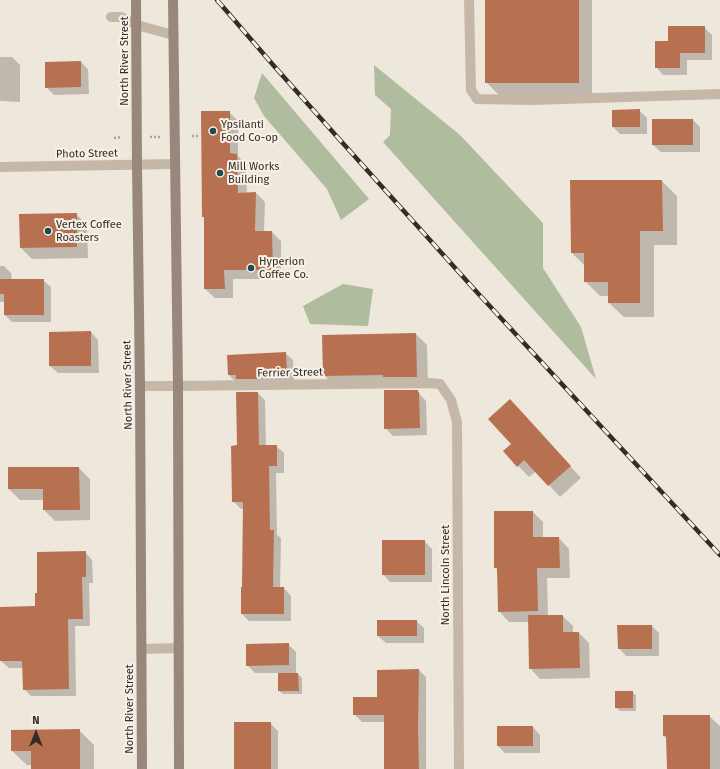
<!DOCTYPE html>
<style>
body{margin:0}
#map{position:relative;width:720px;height:769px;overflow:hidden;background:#eee7db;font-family:"Fira Sans",sans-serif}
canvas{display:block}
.north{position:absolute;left:16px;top:713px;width:40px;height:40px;-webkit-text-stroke:3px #f7f1e7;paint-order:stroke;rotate:0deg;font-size:11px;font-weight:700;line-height:16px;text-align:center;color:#332c28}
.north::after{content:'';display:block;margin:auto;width:14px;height:18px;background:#332c28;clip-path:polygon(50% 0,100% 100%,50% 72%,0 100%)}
</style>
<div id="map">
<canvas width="720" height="769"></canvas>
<div class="north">N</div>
</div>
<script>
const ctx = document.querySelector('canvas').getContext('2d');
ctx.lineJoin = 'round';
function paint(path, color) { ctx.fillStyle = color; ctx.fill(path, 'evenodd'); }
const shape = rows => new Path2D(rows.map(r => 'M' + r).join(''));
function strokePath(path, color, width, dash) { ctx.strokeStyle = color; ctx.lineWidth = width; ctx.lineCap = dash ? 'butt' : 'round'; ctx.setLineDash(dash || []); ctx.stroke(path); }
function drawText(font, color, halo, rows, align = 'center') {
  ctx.font = font + ' "Fira Sans",sans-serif'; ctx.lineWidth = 4; ctx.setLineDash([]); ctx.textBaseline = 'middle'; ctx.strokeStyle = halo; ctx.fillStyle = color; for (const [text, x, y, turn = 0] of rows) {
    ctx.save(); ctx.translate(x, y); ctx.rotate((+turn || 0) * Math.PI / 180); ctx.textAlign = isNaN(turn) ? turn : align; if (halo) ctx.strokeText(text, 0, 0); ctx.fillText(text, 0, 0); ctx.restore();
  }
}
paint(shape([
 [374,65,460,135,543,223,543,268,581,327,596,379,383,142,390,135,391,109,375,95],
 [262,73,369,199,341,220,327,189,264,116,254,98],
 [343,284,373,289,368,326,310,324,303,306]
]), '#afbc9d');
paint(shape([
 [486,0,592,0,592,96,500,96,486,82],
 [704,27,712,35,712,60,687,60,687,75,663,75,656,67,669,42],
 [0,57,12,57,20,65,20,102,0,101],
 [81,62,88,69,89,94,54,95,46,87],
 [639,110,647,118,647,134,620,134,613,127],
 [229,112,238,121,238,156,246,164,247,194,256,193,265,202,264,232,272,232,281,241,281,279,233,279,233,298,215,298,205,289,205,219,203,217],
 [693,120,700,127,700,152,661,152,653,145],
 [662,181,677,196,677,245,654,245,654,317,624,317,609,303,609,296,600,296,586,282,585,266,572,253],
 [76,214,87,225,88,258,32,259,21,248],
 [0,266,4,266,11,273,12,280,43,280,51,287,51,322,12,322,5,315,5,302,0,302],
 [91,332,98,340,99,373,58,373,50,366],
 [416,334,427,345,428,387,335,387,324,375],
 [285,353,293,360,294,380,236,382,229,375],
 [417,391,426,401,427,435,393,436,385,428],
 [258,393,265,400,266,446,276,446,284,453,284,473,276,473,277,535,281,538,280,588,284,588,291,596,291,621,249,621,242,614,243,588,244,509,241,509,233,501,238,446],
 [521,411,581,478,560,497,536,471,529,477,504,451,512,444],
 [79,468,90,479,90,520,55,521,44,510,44,500,20,500,9,489],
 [533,512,543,522,543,538,559,538,569,549,570,578,547,578,548,616,563,616,573,626,573,633,579,633,589,643,590,678,540,679,530,668,529,622,509,622,499,611,498,570,495,567],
 [424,541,432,549,432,582,390,582,383,574],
 [85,552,92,560,93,583,89,583,90,626,75,626,76,696,31,696,24,689,23,668,9,668,1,661,0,608,36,607,38,594],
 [416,621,424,628,424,643,386,643,378,636],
 [652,626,659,633,659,656,626,656,619,648],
 [288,644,296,652,296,674,298,674,302,678,302,694,283,694,279,691,279,673,255,673,247,665],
 [419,670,426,677,426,769,385,769,385,722,362,722,354,714],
 [632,692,636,695,636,711,620,711,616,708],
 [709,716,720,726,720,769,668,769,667,739,664,736],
 [270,723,278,731,278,769,246,769],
 [533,727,540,735,540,753,505,753,498,746],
 [79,730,94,745,94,769,32,769,32,765,27,765,12,751]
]), '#0003');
paint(shape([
 [485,0,579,0,579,83,485,83],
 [668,26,705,26,705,53,680,53,680,68,655,68,655,41,668,41],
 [81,61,81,87,45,88,45,62],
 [640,109,640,127,612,127,612,110],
 [201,111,230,111,230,153,237,154,238,193,256,192,255,231,272,231,273,270,224,270,225,289,204,289,204,217,202,217],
 [652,119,693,119,693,145,652,145],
 [570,180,662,180,663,231,640,231,640,303,608,303,608,282,584,282,584,253,571,253],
 [77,213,77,247,20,248,19,214],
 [0,279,44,279,44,315,4,315,4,294,0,294],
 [91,331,91,366,49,366,49,332],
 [416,333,417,377,383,377,383,375,323,376,322,335],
 [286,352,287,373,258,374,258,379,236,379,236,375,228,375,227,355],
 [384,390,418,390,418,392,419,392,420,428,384,429],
 [236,392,258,392,259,445,277,445,277,466,269,466,270,530,274,530,273,587,284,587,284,614,241,614,241,587,242,587,243,502,232,502,231,446,237,445],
 [510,399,571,466,548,486,524,460,517,467,503,451,511,444,488,419],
 [8,467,79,467,80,510,43,510,43,489,8,489],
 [494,511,533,511,533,537,559,537,560,568,537,568,538,611,498,612,497,568,494,568],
 [382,540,425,540,425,575,382,575],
 [86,551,86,577,82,577,83,619,68,619,69,689,23,690,22,661,0,661,0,607,35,606,35,593,37,593,37,552],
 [528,615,563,615,563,632,579,632,580,668,529,669],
 [377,620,417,620,417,636,377,636],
 [617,625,652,625,652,649,618,649],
 [289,643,289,665,246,666,246,644],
 [419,669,418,728,419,769,384,769,384,715,353,715,353,697,377,697,377,670],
 [278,673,298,673,299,691,278,691],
 [615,691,633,691,633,708,615,708],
 [663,715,710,715,710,769,667,769,666,736,663,736],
 [234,722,271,722,271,769,234,769],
 [497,726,533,726,533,746,497,746],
 [80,729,80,769,31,769,31,751,11,751,11,730]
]), '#b87150');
strokePath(shape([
 [192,136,198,136],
 [150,137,161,137],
 [114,138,122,137]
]), '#b1a293', 2.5, [2, 2]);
strokePath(shape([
 [111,17,121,17,137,25,173,35],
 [471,90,477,99,532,100,720,94],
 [140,386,178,386,429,383,440,384],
 [142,649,179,648]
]), '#c5b8a9', 10);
strokePath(shape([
 [469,0,471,90],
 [0,167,175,164],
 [440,384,451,400,457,422,459,769]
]), '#c5b8a9', 10);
strokePath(shape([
 [136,0,137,165,140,386,142,769],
 [173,0,178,386,179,769]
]), '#98877a', 10);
const rail = shape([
 [217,0,274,66,340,140,474,289,720,555]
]);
strokePath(rail, '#332c28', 4.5);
strokePath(rail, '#f7f1e7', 3, [9]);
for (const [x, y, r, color] of [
 [213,131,4,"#224950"],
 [220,173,4,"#224950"],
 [48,231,4,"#224950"],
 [251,268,4,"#224950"]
]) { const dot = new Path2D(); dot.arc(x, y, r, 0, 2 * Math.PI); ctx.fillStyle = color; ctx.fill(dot); strokePath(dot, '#f7f1e7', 1.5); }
drawText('11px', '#332c28', '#f7f1e7', [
 ["North River Street",125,61,-90],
 ["Photo Street",87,154,-1],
 ["Ferrier Street",290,373,-1],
 ["North River Street",128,385,-91],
 ["North Lincoln Street",446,575,-90],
 ["North River Street",130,709,-90]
]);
drawText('11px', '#332c28', '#f7f1e7', [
 ["Ypsilanti",221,125],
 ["Food Co-op",221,138],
 ["Mill Works",228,167],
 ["Building",228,180],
 ["Vertex Coffee",56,225],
 ["Roasters",56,238],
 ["Hyperion",259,262],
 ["Coffee Co.",259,275]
], 'left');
</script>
